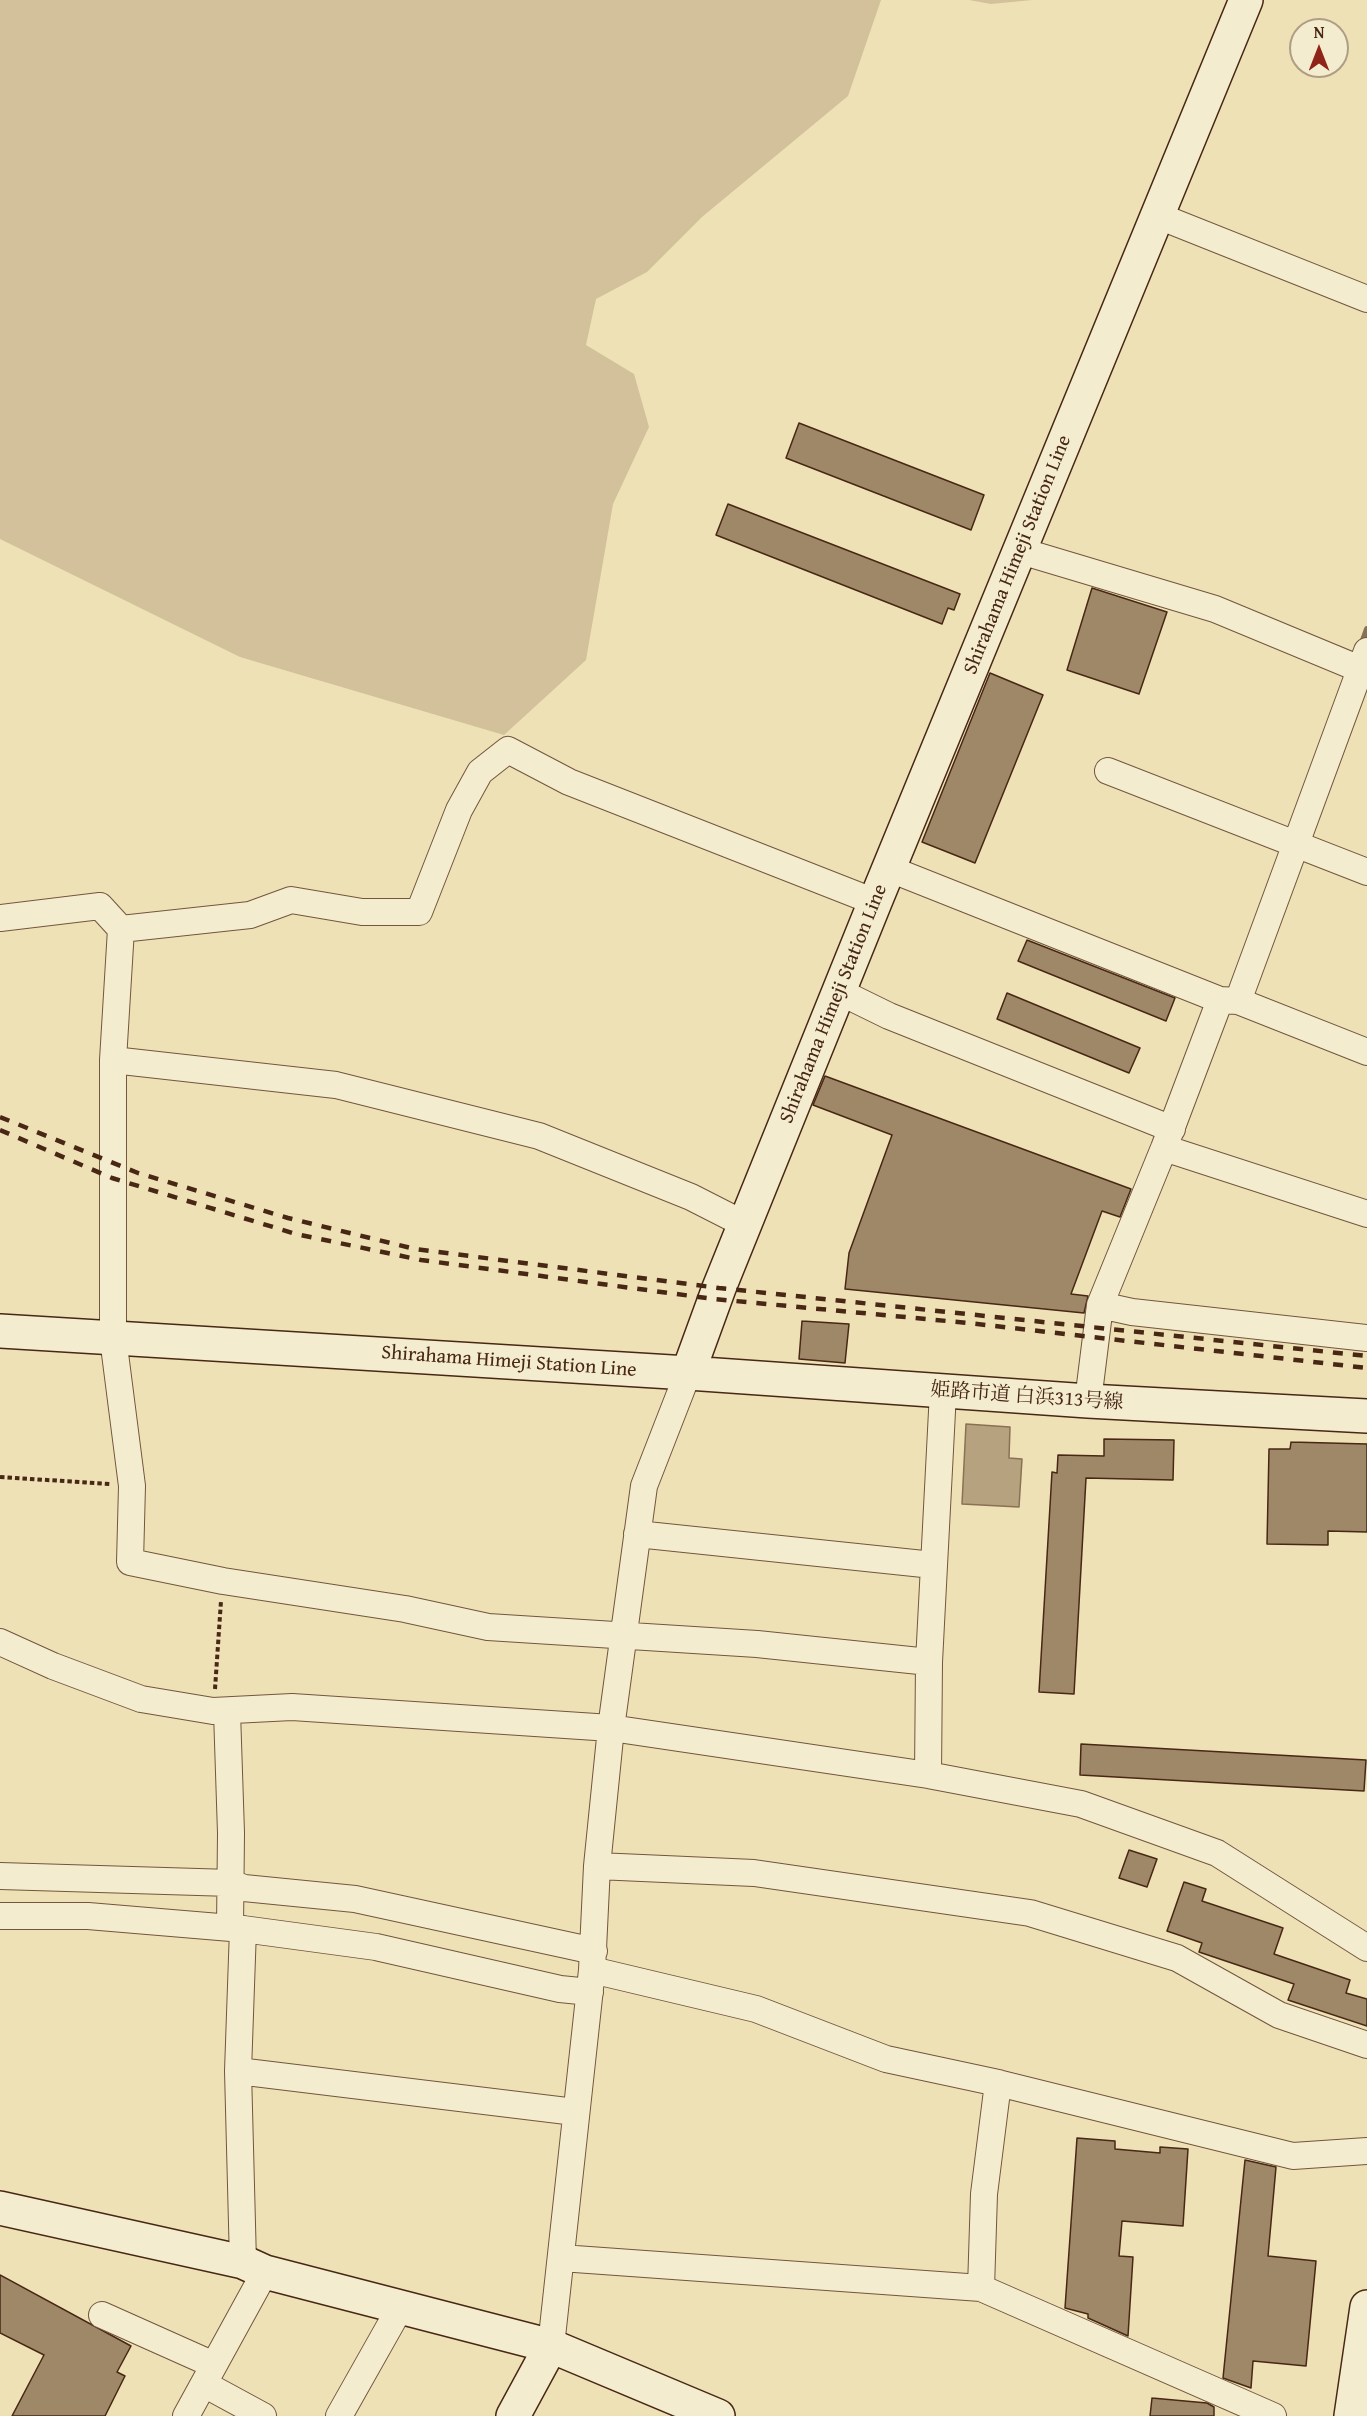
<!DOCTYPE html>
<meta charset="utf-8">
<style>
body{margin:0}
#map{position:relative;width:1367px;height:2416px;overflow:hidden;background:#eee1b5;font-family:"Gentium Book Plus",serif}
canvas{display:block}
.north{position:absolute;left:1289px;top:18px;width:60px;height:60px;box-sizing:border-box;background:#f4eccf;border:2px solid #af9d85;border-radius:50%;rotate:0deg;font-size:16px;font-weight:700;line-height:24px;text-align:center;color:#482715}
.north::after{content:'';display:block;margin:auto;width:21px;height:27px;background:#8f2418;clip-path:polygon(50% 0,100% 100%,50% 72%,0 100%)}
</style>
<div id="map">
<canvas width="1367" height="2416"></canvas>
<div class="north">N</div>
</div>
<script>
const ctx = document.querySelector('canvas').getContext('2d');
ctx.lineJoin = 'round';
function paint(path, color) { ctx.fillStyle = color; ctx.fill(path, 'evenodd'); }
const shape = rows => new Path2D(rows.map(r => 'M' + r).join(''));
function strokePath(path, color, width, dash) { ctx.strokeStyle = color; ctx.lineWidth = width; ctx.lineCap = dash ? 'butt' : 'round'; ctx.setLineDash(dash || []); ctx.stroke(path); }
function drawText(font, color, halo, rows, align = 'center') {
  ctx.font = font + ' "Gentium Book Plus","Noto Serif JP",serif'; ctx.lineWidth = 4.5; ctx.setLineDash([]); ctx.textBaseline = 'middle'; ctx.strokeStyle = halo; ctx.fillStyle = color; for (const [text, x, y, turn = 0] of rows) {
    ctx.save(); ctx.translate(x, y); ctx.rotate((+turn || 0) * Math.PI / 180); ctx.textAlign = isNaN(turn) ? turn : align; if (halo) ctx.strokeText(text, 0, 0); ctx.fillText(text, 0, 0); ctx.restore();
  }
}
paint(shape([
 [0,0,881,0,848,96,702,217,647,272,596,299,586,345,634,374,649,427,613,504,586,660,504,735,240,657,0,539],
 [969,0,1032,0,991,4]
]), '#d2c19a');
const water = shape([
 [966,1424,1010,1427,1009,1458,1022,1459,1019,1507,962,1504,966,1424]
]);
paint(water, '#b6a27f');
strokePath(water, '#8a7155', 1.5);
strokePath(shape([
 [1361,646,1367,629]
]), '#8a7155', 6);
const building = shape([
 [799,423,984,495,971,530,786,458,799,423],
 [728,504,960,594,954,610,948,608,942,624,716,535,728,504],
 [1092,588,1167,612,1139,694,1067,670,1092,588],
 [990,673,1043,695,975,863,922,842,990,673],
 [1027,940,1175,998,1166,1021,1018,961,1027,940],
 [1007,993,1140,1048,1129,1073,997,1019,1007,993],
 [825,1076,1131,1189,1120,1217,1102,1211,1071,1294,1088,1296,1084,1313,845,1289,849,1253,892,1135,813,1105,825,1076],
 [802,1321,849,1324,845,1363,799,1359,802,1321],
 [1104,1439,1174,1440,1173,1480,1086,1478,1074,1694,1039,1692,1052,1472,1057,1473,1058,1455,1104,1456,1104,1439],
 [1291,1442,1367,1444,1367,1532,1328,1531,1328,1545,1267,1544,1269,1449,1290,1449,1291,1442],
 [1081,1744,1366,1760,1364,1791,1080,1775,1081,1744],
 [1129,1850,1157,1859,1147,1887,1119,1878,1129,1850],
 [1184,1882,1206,1889,1202,1901,1283,1928,1274,1954,1350,1980,1346,1993,1367,1999,1367,2026,1288,2000,1294,1984,1199,1952,1202,1943,1167,1931,1184,1882],
 [1077,2138,1115,2141,1115,2149,1160,2153,1160,2147,1188,2149,1183,2226,1122,2221,1119,2256,1133,2257,1128,2336,1088,2318,1088,2314,1065,2308,1077,2138],
 [1245,2160,1276,2167,1268,2256,1316,2261,1306,2366,1253,2361,1251,2388,1223,2378,1245,2160],
 [0,2275,131,2346,117,2372,125,2376,105,2416,12,2416,44,2355,0,2333,0,2275],
 [1152,2398,1207,2403,1214,2407,1214,2416,1150,2416,1152,2398]
]);
paint(building, '#9e8868');
strokePath(building, '#482715', 1.5);
const street = shape([
 [1156,215,1367,299],
 [1021,551,1215,609,1367,672],
 [1108,771,1367,872],
 [890,869,1220,1000,1238,1001,1367,1052],
 [0,918,100,906,121,929,250,915,291,900,362,912,419,912,459,810,480,772,508,750,569,782,875,902],
 [121,929,113,1060,113,1338,132,1486,130,1562,223,1581,405,1609,488,1627,757,1644,929,1662],
 [840,992,889,1016,1172,1129],
 [1238,1001,1367,651],
 [113,1060,336,1085,539,1136,691,1197,744,1224],
 [1164,1148,1367,1214],
 [1100,1305,1132,1312,1367,1338],
 [1088,1401,1100,1305,1164,1148,1220,1000],
 [637,1534,933,1565],
 [0,1642,53,1666,141,1699,213,1711,292,1707,611,1728,928,1775,1081,1804,1217,1853,1367,1948],
 [227,1712,231,1833,230,1928],
 [928,1775,929,1662,943,1392],
 [597,1866,754,1873,1030,1913,1177,1958,1279,2015,1367,2045],
 [0,1876,231,1883,244,1888,355,1899,594,1951],
 [0,1916,88,1916,243,1929,376,1947,560,1989,590,1992],
 [243,1929,238,2071,243,2262],
 [592,1970,756,2009,886,2059,998,2083,1293,2156,1367,2151],
 [238,2071,575,2112],
 [561,2258,981,2288,1273,2416],
 [981,2288,984,2194,998,2083],
 [102,2315,214,2365],
 [551,2346,592,1970,597,1866,611,1728,644,1486,688,1373],
 [204,2384,263,2416],
 [186,2416,265,2272],
 [339,2416,401,2306]
]);
const secondary = shape([
 [0,1331,688,1373,1088,1401,1367,1416],
 [688,1373,719,1288,875,902,1246,0],
 [0,2208,243,2262,265,2272,551,2346,718,2416],
 [513,2416,551,2346],
 [1351,2416,1367,2307]
]);
strokePath(street, '#72563d', 28);
strokePath(secondary, '#482715', 36);
strokePath(shape([
 [0,1477,110,1484],
 [215,1689,221,1601]
]), '#482715', 4, [4.5, 3]);
strokePath(street, '#f4eccf', 26);
strokePath(secondary, '#f4eccf', 33);
strokePath(shape([
 [0,1117,138,1173,288,1218,415,1249,719,1288,1367,1356],
 [0,1130,112,1178,296,1234,421,1260,714,1299,968,1323,1367,1368]
]), '#482715', 4.5, [10, 10]);
drawText('20px', '#482715', '#f4eccf', [
 ["Shirahama Himeji Station Line",1018,555,-68],
 ["Shirahama Himeji Station Line",834,1004,-68],
 ["Shirahama Himeji Station Line",509,1362,4],
 ["姫路市道 白浜313号線",1027,1397,4]
]);
</script>
